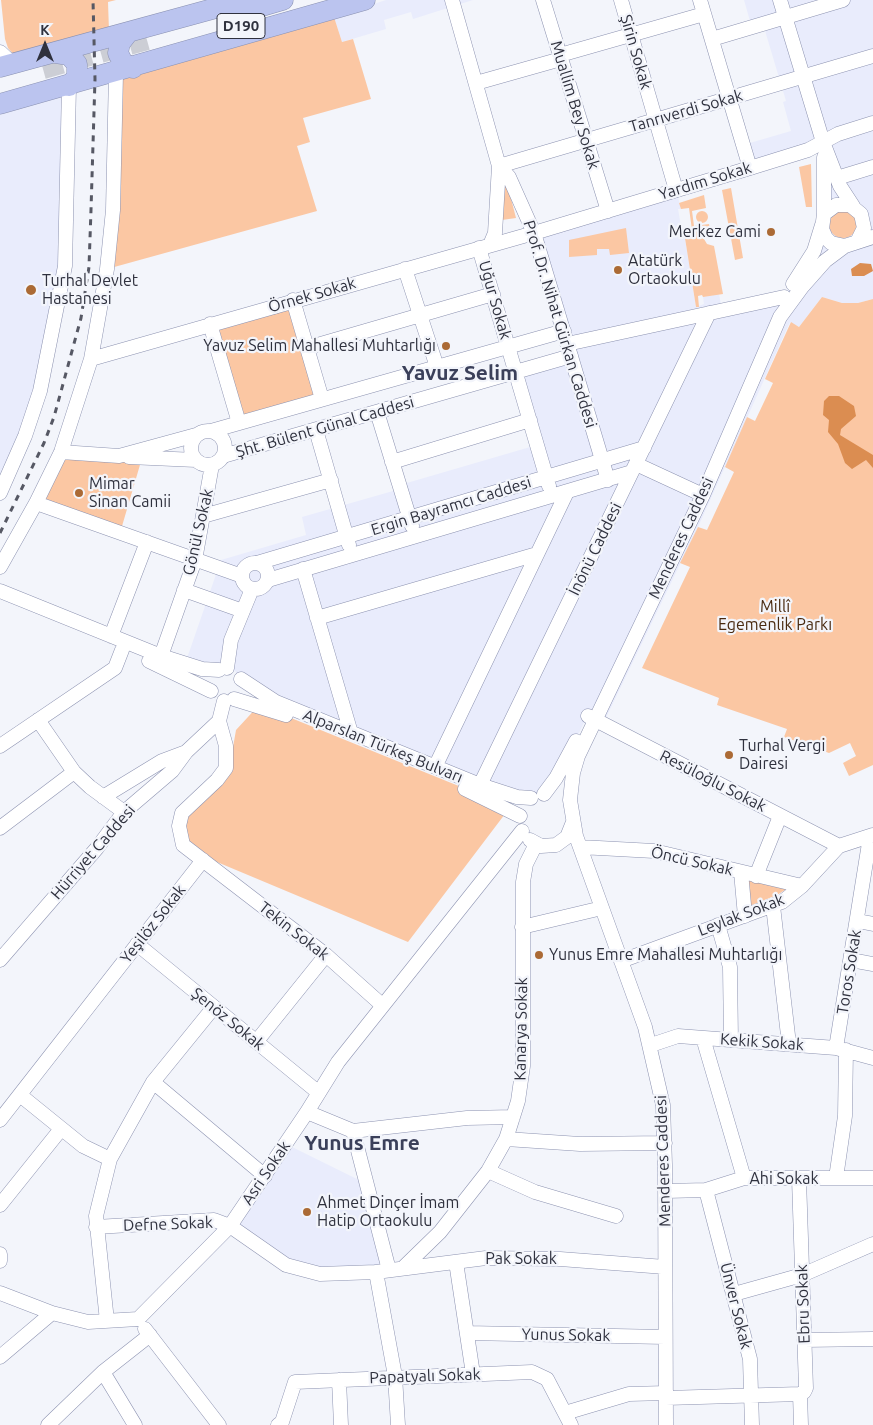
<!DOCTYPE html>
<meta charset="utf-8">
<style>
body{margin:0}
#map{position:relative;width:873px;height:1425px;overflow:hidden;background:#f3f5fb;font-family:Ubuntu,sans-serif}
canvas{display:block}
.north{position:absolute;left:20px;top:20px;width:50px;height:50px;-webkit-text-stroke:4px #f3f5fb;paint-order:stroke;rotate:0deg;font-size:14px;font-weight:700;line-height:20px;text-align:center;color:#2f313e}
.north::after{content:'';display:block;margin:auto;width:18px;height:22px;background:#2f313e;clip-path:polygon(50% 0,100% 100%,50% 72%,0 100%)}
</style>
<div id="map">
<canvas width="873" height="1425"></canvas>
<div class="north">K</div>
</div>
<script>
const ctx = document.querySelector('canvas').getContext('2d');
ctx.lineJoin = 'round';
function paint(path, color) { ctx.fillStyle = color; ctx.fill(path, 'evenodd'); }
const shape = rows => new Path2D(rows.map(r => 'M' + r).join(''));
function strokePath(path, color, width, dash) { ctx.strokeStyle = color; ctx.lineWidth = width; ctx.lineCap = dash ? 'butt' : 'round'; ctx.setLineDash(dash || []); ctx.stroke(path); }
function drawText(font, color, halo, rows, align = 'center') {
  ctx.font = font + ' Ubuntu,sans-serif'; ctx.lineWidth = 4.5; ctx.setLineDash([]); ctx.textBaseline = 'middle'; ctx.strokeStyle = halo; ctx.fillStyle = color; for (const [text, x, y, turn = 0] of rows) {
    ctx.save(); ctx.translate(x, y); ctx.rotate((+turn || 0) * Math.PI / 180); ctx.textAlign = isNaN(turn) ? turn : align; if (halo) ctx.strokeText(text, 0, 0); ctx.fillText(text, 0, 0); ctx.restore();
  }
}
paint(shape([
 [386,0,473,0,413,19,411,12,384,20,386,29,342,42,334,17],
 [744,0,873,0,873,299,858,303,842,303,822,297,799,327,790,322,698,527,603,724,587,716,569,754,544,794,531,798,276,702,232,669,185,664,221,560,306,535,302,517,400,489,400,485,537,445,516,372,571,356,534,233,676,190,681,209,678,209,682,232,684,232,696,307,704,304,703,297,719,294,722,310,784,297,814,251,823,142,750,168,743,145,791,131,783,102,786,101,763,24,752,28],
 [69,94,68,210,49,354,0,493,0,112],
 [286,1144,367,1184,389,1270,308,1273,230,1226]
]), '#e9ecfc');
paint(shape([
 [1,0,116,0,108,2,109,31,15,56,8,48,5,39],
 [334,17,342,42,353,39,371,99,303,118,310,142,297,146,317,211,107,269,116,80],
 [811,164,812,207,806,207,799,167],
 [504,183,508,187,516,218,502,220],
 [731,188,743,258,735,260,722,190],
 [704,195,706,208,692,211,694,226,709,224,710,229,704,233,704,239,707,244,714,246,723,294,703,297,702,295,698,296,699,307,696,307,684,232,692,230,689,208,681,209,679,203],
 '829 224a14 14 0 1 1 28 0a14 14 0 1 1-28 0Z',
 '696 217a6 6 0 1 1 12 0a6 6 0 1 1-12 0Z',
 [626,228,629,253,610,255,609,249,597,249,597,255,569,257,569,240],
 [822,297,842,303,858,303,873,299,873,765,849,776,843,763,856,756,850,743,829,753,784,737,787,729,717,705,719,698,642,668,690,567,680,563,698,527,707,530,734,472,725,467,747,417,755,421,773,383,765,379,791,322,799,327],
 [293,300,322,399,239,423,210,324],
 [61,452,142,458,120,533,36,503],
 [259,705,476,793,508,810,408,942,205,857,191,848,183,821,232,753,236,730],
 [746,880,785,887,785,890,777,895,747,907]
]), '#fbc7a3');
paint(shape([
 [860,263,871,264,873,271,864,276,852,276,851,269],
 [829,396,839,396,854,406,856,416,841,429,840,435,873,455,873,468,866,460,852,469,845,463,838,444,828,432,829,420,823,415,824,401]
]), '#db8d51');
strokePath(shape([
 [43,69,147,40]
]), '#ccced5', 20, [20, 10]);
const minor = shape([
 [452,0,499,166,509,177,534,233,608,480],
 [543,0,608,211],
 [621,0,676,190],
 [700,0,750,168],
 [780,0,823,142,840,186,853,206],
 [712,39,843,0],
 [0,52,13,64],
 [560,55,704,14],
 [476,83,561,59],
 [824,157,824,214],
 [837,178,873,167],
 [490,245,495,233,499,166,873,56],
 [845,246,831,243,826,238,822,229,824,214,836,205,850,205,861,214,864,228,858,240],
 [479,248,549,486],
 [405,269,437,367],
 [793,284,814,251,822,225],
 [293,300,322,399],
 [210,324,239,423],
 [567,344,784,297],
 [307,348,493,294],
 [91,359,534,233,750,168,808,150,838,134,873,123],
 [377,412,412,526],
 [316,430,349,545],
 '191 448a17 17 0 1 1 34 0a17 17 0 1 1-34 0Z',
 [211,431,564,331],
 [61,452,119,456,196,435],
 [223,456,571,356],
 [129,457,196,460],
 [392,462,530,420],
 [636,464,703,495],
 [0,493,25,436,40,391,65,266,69,86],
 [36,503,242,576],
 [203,516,331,480],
 '242 576a13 13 0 1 1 26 0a13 13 0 1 1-26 0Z',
 [257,563,644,448],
 [0,567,36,503,61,452,91,359,107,269,113,210,116,73],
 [303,569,351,733],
 [268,580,632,472],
 [184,590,243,611],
 [0,591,161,656,202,669,219,670],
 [317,618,537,554],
 [111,636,147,542],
 [161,656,195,560,212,465],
 [149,661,211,691],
 [227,668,231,640,252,589],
 [241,679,276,702,480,785,517,797,531,798],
 [234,699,286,715],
 [588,716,839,846],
 [38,720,74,772,90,787,124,812],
 [219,721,226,746,226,768,217,780,182,813,179,826,183,845,326,955,382,1005],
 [0,746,115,668,122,650],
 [435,767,567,492],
 [480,785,709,313],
 [465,789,520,816],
 [544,794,556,778,576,741],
 [103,797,162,761,186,752],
 [0,828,74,772],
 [530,840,541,846,556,845,567,837,573,822],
 [580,847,654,851,802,886],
 [741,872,745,916],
 [756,876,780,816],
 [773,906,789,1044],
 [858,921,873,924],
 [718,925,730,967,731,1040],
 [522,927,602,908],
 [137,944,319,1093],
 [0,960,97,848,124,812,172,771,186,752,219,721,224,701],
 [851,960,873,964],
 [621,961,782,902,802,886,839,846,873,835],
 [703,1038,744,1178],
 [256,1042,326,955],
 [651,1045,678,1036,836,1048,873,1058],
 [836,1048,870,837],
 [153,1082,265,1176],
 [20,1095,83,1146,110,1159],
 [307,1112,353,1131,389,1270],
 [0,1120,203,860],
 [353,1131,467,1118,513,1117],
 [506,1139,580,1144,665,1143],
 [488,1171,535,1192,616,1216],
 [836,1178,845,1116,846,1050],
 [799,1179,806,1388,804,1392,800,1394,801,1425],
 [706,1190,750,1359,752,1425],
 [666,1191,706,1190,744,1178,873,1178],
 [0,1205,61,1129],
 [96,1227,214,1220,230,1226,286,1265,320,1274,376,1272,486,1258,560,1259,665,1267],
 [0,1254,0,1261],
 [456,1262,473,1374],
 [404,1267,440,1232,488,1171,506,1139,513,1117,518,1101,523,1066,523,882,526,864,536,844],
 [376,1272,395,1376,398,1425],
 [0,1293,52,1313,88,1322,138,1319,230,1226,307,1112,338,1062,522,831],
 [734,1294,802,1275,873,1244],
 [107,1321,96,1216,110,1159,153,1082,214,1007],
 [145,1329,219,1425],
 [467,1333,665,1337],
 [804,1340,873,1339],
 [0,1357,52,1313],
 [103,1372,135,1425],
 [339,1380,341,1425],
 [666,1398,800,1394],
 [565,1413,629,1394,666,1393],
 [48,1425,103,1372,150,1335],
 [278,1425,282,1422,295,1382,532,1372,547,1379,571,1425],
 [666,1425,665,1165,663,1105,645,1027,576,836,570,800,573,773,578,756,703,495,780,317,802,287,825,261,845,246,873,237]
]);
const highway = shape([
 [232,15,283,0],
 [127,34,120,43,118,53,123,63,133,68],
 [56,53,69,55,77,64,77,77,69,86],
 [0,67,245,0],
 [0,104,365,0]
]);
strokePath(minor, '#8d93b1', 15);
strokePath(highway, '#8a91b1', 21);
strokePath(minor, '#fff', 14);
strokePath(highway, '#bbc4ef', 20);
strokePath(shape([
 [0,533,44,443,54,417,81,318,89,267,91,210,95,79,93,0]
]), '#565864', 3, [6, 6]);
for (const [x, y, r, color] of [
 [771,232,5,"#ab6a35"],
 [618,270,5,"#ab6a35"],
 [31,290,6,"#ab6a35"],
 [446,346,5,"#ab6a35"],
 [79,493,5,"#ab6a35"],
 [729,755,5,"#ab6a35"],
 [539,955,5,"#ab6a35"],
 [307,1212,5,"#ab6a35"]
]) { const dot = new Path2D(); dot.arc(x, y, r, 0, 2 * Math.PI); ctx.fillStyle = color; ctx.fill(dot); strokePath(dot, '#f3f5fb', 2); }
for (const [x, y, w] of [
 [241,26,48]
]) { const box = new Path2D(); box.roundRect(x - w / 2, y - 12.5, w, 25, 4); ctx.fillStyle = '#f3f5fb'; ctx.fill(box); strokePath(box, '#2f313e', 1); }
drawText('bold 15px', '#2f313e', null, [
 ["D190",241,26]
]);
drawText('16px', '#2f313e', '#f3f5fb', [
 ["Şirin Sokak",636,52,74],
 ["Muallim Bey Sokak",575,105,73],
 ["Tanrıverdi Sokak",686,111,-16],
 ["Yardım Sokak",705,181,-17],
 ["Örnek Sokak",312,295,-16],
 ["Uğur Sokak",495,300,74],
 ["Prof. Dr. Nihat Gürkan Caddesi",560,324,73],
 ["Şht. Bülent Günal Caddesi",325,427,-16],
 ["Ergin Bayramcı Caddesi",451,506,-17],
 ["Gönül Sokak",198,532,-77],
 ["Menderes Caddesi",681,538,-65],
 ["İnönü Caddesi",595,549,-64],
 ["Alparslan Türkeş Bulvarı",383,746,22],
 ["Resüloğlu Sokak",713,781,27],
 ["Hürriyet Caddesi",93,852,-49],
 ["Öncü Sokak",692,861,13],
 ["Leylak Sokak",741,915,-21],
 ["Yeşilöz Sokak",153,924,-52],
 ["Tekin Sokak",294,931,38],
 ["Toros Sokak",849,972,-81],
 ["Şenöz Sokak",228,1019,39],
 ["Kanarya Sokak",521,1029,-89],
 ["Kekik Sokak",762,1042,4],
 ["Menderes Caddesi",663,1161,-92],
 ["Asri Sokak",266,1173,-56],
 ["Ahi Sokak",784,1179],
 ["Defne Sokak",168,1224,-2],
 ["Pak Sokak",521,1259],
 ["Ebru Sokak",803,1304,-92],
 ["Ünver Sokak",736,1306,76],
 ["Yunus Sokak",566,1335,1],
 ["Papatyalı Sokak",425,1376,-2]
]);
drawText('16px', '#2f313e', '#f3f5fb', [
 ["Merkez Cami",761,232,"right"],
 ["Atatürk",628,261],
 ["Ortaokulu",628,279],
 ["Turhal Devlet",42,281],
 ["Hastanesi",42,299],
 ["Yavuz Selim Mahallesi Muhtarlığı",436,346,"right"],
 ["Mimar",89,484],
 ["Sinan Camii",89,502],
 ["Turhal Vergi",739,746],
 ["Dairesi",739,764],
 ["Yunus Emre Mahallesi Muhtarlığı",549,955],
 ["Ahmet Dinçer İmam",317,1203],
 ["Hatip Ortaokulu",317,1221]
], 'left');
drawText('16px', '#492a10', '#f3f5fb', [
 ["Millî",775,607],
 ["Egemenlik Parkı",775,625]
]);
drawText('bold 21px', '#3b405a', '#f3f5fb', [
 ["Yavuz Selim",460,373],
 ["Yunus Emre",362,1143]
]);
</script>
